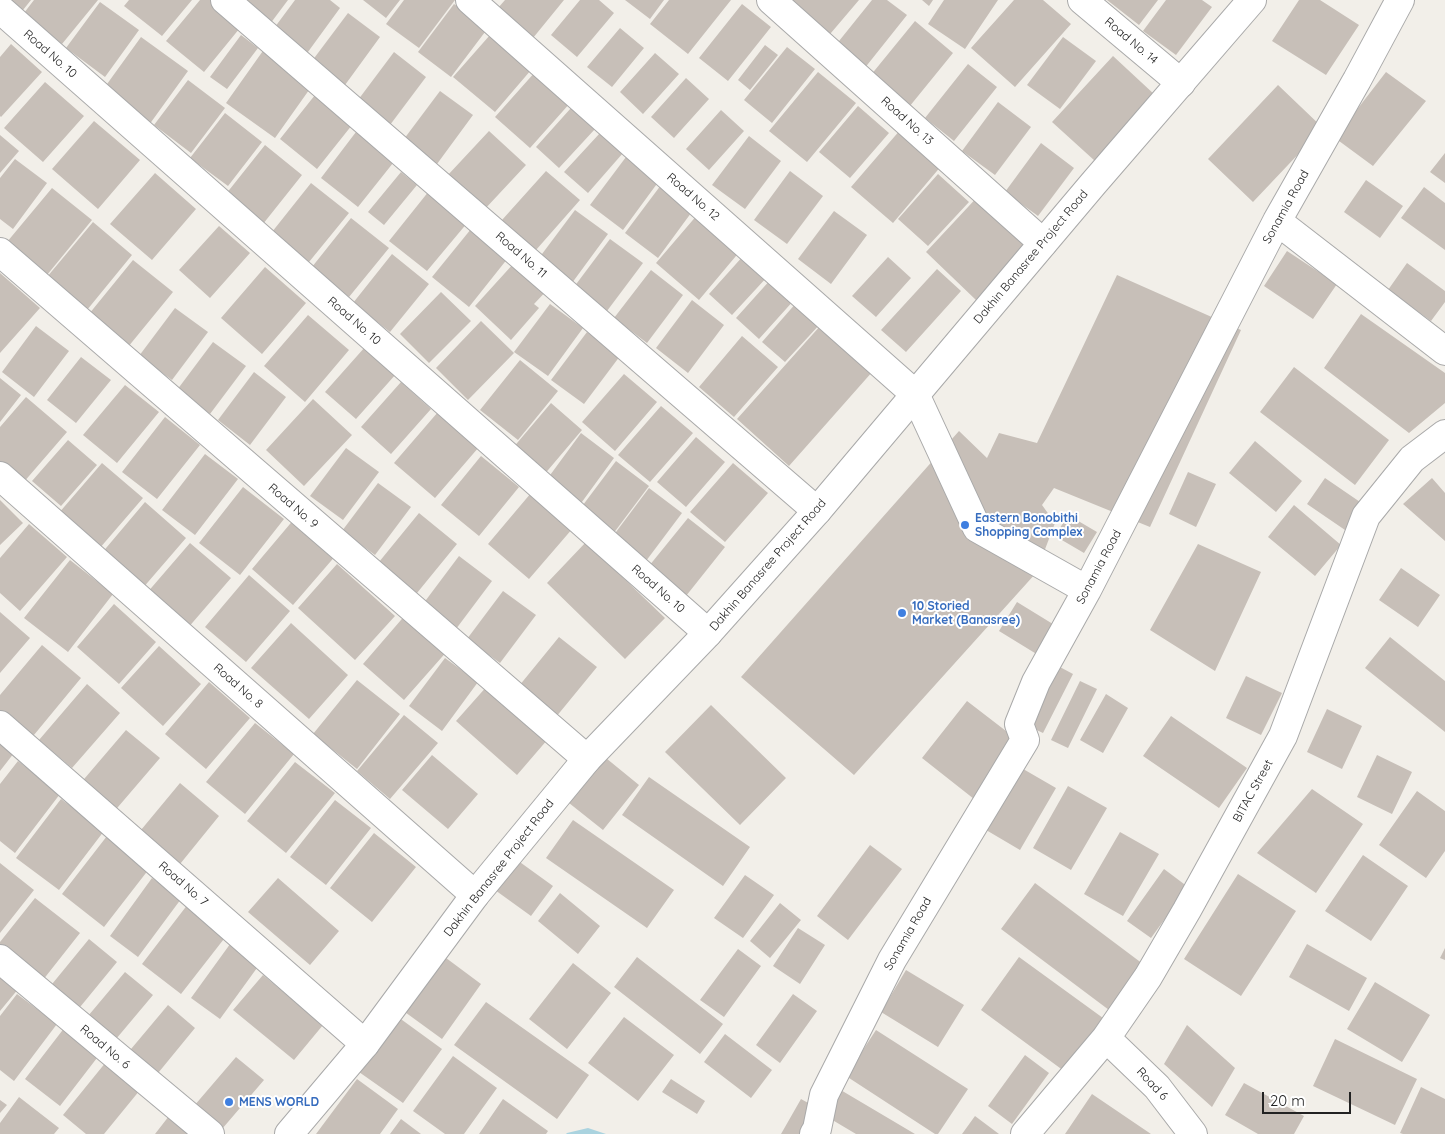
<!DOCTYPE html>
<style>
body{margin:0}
#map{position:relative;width:1445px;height:1134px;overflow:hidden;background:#f2efe9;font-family:Quicksand,sans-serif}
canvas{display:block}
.scale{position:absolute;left:1262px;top:1092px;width:89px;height:22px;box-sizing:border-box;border:2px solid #222;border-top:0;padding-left:6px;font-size:15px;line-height:18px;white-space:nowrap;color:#222;-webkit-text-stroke:4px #fff;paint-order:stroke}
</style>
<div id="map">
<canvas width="1445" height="1134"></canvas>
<div class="scale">20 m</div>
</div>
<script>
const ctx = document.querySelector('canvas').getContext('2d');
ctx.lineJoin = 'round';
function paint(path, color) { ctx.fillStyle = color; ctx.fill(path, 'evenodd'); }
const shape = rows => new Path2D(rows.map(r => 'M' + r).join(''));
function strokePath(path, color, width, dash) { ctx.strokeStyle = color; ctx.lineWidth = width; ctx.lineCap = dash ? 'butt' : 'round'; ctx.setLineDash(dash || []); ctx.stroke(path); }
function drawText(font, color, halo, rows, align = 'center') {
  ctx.font = font + ' Quicksand,sans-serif'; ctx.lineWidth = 4; ctx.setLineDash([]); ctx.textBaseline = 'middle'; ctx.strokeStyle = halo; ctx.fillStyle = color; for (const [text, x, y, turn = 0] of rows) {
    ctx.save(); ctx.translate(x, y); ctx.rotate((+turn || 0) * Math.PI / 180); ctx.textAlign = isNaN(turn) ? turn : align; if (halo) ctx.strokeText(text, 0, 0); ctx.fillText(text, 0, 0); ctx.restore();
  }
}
paint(shape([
 [588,1128,606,1134,566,1134,567,1133]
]), '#aad3df');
paint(shape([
 [11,0,31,0,23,10],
 [34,0,98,0,62,44,24,13],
 [129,0,192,0,162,36,124,6],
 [200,0,217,0,244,23,204,72,166,41],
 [239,0,288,0,270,24],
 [295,0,330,0,340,8,305,56,272,31],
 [363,0,400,0,386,18],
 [404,0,455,0,419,48,386,24],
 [505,0,564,0,533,38,498,8],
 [580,0,599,0,614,13,577,57,551,35],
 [625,0,664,0,650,19],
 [669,0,731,0,688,54,650,24],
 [791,0,859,0,825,40],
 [872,0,887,0,907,15,864,69,835,46],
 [922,0,933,0,929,6],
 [944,0,998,0,965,49,928,24],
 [1014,0,1043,0,1071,24,1015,87,971,48],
 [1107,0,1158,0,1139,25],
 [1166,0,1202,0,1212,7,1176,55,1143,31],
 [1299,0,1320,0,1359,25,1326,75,1272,41],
 [100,2,139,30,105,77,66,48],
 [454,4,488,28,451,77,418,52],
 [742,4,771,27,728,81,699,58],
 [348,13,380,37,345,85,312,61],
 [915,21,953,53,905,112,866,81],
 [620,28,644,48,612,87,587,67],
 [241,35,258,48,227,89,210,77],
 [490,35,531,70,495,112,453,77],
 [141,37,188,71,149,125,102,91],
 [1063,37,1096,61,1060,109,1027,85],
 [11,44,42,72,1,117,0,116,0,57],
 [765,45,778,55,750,90,738,80],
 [787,47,815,69,772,123,744,100],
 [265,48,314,83,275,138,226,103],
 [394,52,426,77,390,125,358,100],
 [655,53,679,74,643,114,620,92],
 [1113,56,1155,95,1095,161,1052,122],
 [968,64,997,87,954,141,925,118],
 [536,71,571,102,530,148,495,117],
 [818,72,856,103,807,162,769,131],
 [1386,72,1426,101,1373,166,1335,138],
 [686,78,709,99,674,138,651,117],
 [188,80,225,108,191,153,154,125],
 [45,82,84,116,43,162,4,128],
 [1278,85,1323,128,1253,202,1208,159],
 [319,90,356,120,317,169,280,139],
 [440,91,473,115,437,164,404,139],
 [998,102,1031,127,995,175,962,151],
 [858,106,889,133,850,178,819,152],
 [571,108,595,129,559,168,536,147],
 [721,110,744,131,709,170,686,149],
 [225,113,262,142,228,186,190,158],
 [94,121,140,160,98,209,52,169],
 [359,128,397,158,358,207,321,178],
 [901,129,942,165,893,223,851,187],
 [489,131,526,165,484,210,447,176],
 [600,133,623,153,588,193,564,172],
 [0,135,19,151,0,173],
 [749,136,781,161,745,209,712,185],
 [1041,143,1074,168,1038,216,1005,192],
 [265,145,302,175,263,224,226,194],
 [1445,153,1445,183,1430,172],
 [626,157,659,181,623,230,590,205],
 [15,159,47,183,13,229,0,219,0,178],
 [546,171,580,200,536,250,502,220],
 [790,171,823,196,787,244,754,220],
 [401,172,417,185,384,225,368,212],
 [155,173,196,209,152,260,110,224],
 [938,174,969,202,928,246,898,219],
 [1366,180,1403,206,1380,238,1344,212],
 [311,183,349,213,309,262,272,232],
 [661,185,694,209,658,258,625,233],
 [1424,187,1445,203,1445,250,1401,218],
 [52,188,92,220,47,275,7,242],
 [429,191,468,222,427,271,389,241],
 [982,192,1033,239,976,300,926,252],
 [575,210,608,234,572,283,539,258],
 [834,211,867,235,831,284,798,259],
 [698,214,741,250,699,300,656,263],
 [351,218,389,248,349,297,312,267],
 [93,222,132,255,87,310,47,277],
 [219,226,250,253,210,298,179,270],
 [471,229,508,258,469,307,432,277],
 [610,239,643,263,607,311,574,287],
 [1287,251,1337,284,1313,319,1264,286],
 [524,252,552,285,534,304,539,308,511,340,475,306],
 [392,254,429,284,390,332,353,303],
 [744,255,768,276,732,315,709,294],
 [888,257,911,278,876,317,852,296],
 [133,260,173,292,128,347,89,314],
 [1407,263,1445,291,1445,302,1431,321,1388,290],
 [265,267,306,303,262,354,221,318],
 [937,269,961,291,906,352,881,330],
 [651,270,683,295,647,343,614,318],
 [0,273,40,308,0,353],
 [1117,275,1241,330,1150,527,1054,488,1042,505,1055,523,1036,573,854,775,741,677,959,431,987,458,999,433,1037,443],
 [772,278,795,299,759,339,736,318],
 [441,292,471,321,429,363,400,334],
 [692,300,724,325,688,373,656,348],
 [797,302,821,323,785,362,762,342],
 [550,304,583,328,548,376,514,352],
 [175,308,208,332,172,380,139,356],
 [1361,314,1445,373,1445,403,1409,433,1324,368],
 [308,315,349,350,305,402,264,366],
 [481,321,514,353,468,400,436,368],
 [821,325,873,371,789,466,737,419],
 [36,326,69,351,34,397,2,372],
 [587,332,620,356,584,404,551,380],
 [742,336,778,367,734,417,699,387],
 [213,342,246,366,210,414,177,390],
 [365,347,396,374,356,419,325,392],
 [81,357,111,380,76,423,47,400],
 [520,360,558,391,518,440,480,410],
 [1294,367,1389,440,1355,485,1260,412],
 [254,372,286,397,250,445,218,420],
 [624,374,657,402,615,451,582,422],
 [0,378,21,395,0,422],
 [401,382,431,409,391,454,361,427],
 [125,385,159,412,117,463,83,435],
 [26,397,67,432,23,483,0,464,0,427],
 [313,399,352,435,304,486,266,450],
 [551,403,582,430,543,476,512,449],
 [661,406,693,433,650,482,618,455],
 [438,412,479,447,435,498,394,463],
 [165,417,200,445,157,499,122,472],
 [581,433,614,458,579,506,545,482],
 [696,437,725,462,686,507,657,482],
 [68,440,97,465,61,506,32,481],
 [1255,441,1302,481,1276,512,1229,473],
 [346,448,379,472,343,520,310,496],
 [205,454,238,479,195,535,162,510],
 [481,456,519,487,479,536,441,505],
 [616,461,649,486,613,534,580,509],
 [102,463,143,498,99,549,58,514],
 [733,463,768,493,725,542,690,512],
 [1188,472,1216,484,1196,527,1169,514],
 [1325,478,1363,504,1345,530,1307,504],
 [1432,478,1445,493,1445,541,1403,504],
 [378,483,411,507,375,555,342,531],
 [243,487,284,519,240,575,199,543],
 [649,488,682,513,646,561,613,536],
 [531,493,573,528,529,579,488,544],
 [0,500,23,523,0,545],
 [145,502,186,538,142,589,101,554],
 [1294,505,1341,545,1315,576,1268,537],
 [419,513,457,544,417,593,379,562],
 [1068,515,1097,532,1084,553,1055,536],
 [295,518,337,554,293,605,252,569],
 [688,518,725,547,686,596,649,566],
 [29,524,67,557,20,611,0,593,0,558],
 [586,542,665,618,625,659,547,583],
 [190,543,231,578,187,629,146,594],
 [1198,544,1261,572,1215,671,1150,630],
 [459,556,492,581,456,629,423,604],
 [70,560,113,594,68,652,24,618],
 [337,564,395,616,355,660,298,608],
 [1401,568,1440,595,1418,627,1379,600],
 [249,575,290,611,246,662,205,627],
 [503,591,536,615,500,663,467,639],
 [1017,602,1061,629,1043,658,999,631],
 [114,604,156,642,119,684,77,647],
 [0,612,30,638,0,673],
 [407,613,449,649,404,700,363,664],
 [291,623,348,675,309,719,251,668],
 [559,637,597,667,556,717,519,686],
 [1390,637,1445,681,1445,732,1365,668],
 [42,645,81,678,29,741,0,717,0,695],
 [159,646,201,684,163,726,121,688],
 [445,658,478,682,442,731,409,706],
 [1058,666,1073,674,1043,733,1028,726],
 [1246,676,1282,693,1261,735,1226,718],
 [357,680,400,714,357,769,313,734],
 [1080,681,1097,689,1068,748,1051,740],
 [209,682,250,718,206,769,165,734],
 [87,684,120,713,72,768,39,740],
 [488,685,548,739,517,775,456,721],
 [1106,694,1128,708,1103,753,1080,740],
 [967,701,1019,741,974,799,922,758],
 [711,705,786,778,740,825,665,752],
 [1327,709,1362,726,1342,769,1307,752],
 [404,715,438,743,390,799,357,771],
 [1171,716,1247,768,1219,808,1143,756],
 [255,723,294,754,245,814,206,782],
 [126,730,160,758,112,814,79,785],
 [0,742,14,753,0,771],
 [601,754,639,785,603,830,564,799],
 [432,755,478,794,448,829,402,790],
 [1377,755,1412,772,1392,814,1357,797],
 [18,761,60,794,15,853,0,841,0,784],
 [295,762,335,793,286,853,247,821],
 [1018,766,1056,788,1020,850,981,827],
 [649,777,750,847,723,886,622,815],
 [180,783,219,816,176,869,136,836],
 [1068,786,1107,808,1071,870,1033,848],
 [1312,789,1363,824,1316,893,1257,853],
 [1417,791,1445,811,1445,851,1426,878,1379,845],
 [61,799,104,831,59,890,16,858],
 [335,800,371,828,326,885,290,857],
 [573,820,674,890,647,928,546,858],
 [1120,832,1159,854,1123,916,1084,894],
 [374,833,416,867,372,922,330,888],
 [107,836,149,869,104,927,62,894],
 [870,845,902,869,848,940,817,916],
 [1363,855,1408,886,1371,941,1325,911],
 [517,860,553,886,531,916,495,890],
 [0,863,34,890,0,933],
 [1164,869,1188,887,1151,938,1127,921],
 [1238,874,1296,911,1241,996,1184,959],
 [745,875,774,895,743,938,714,918],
 [152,878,181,899,138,957,110,936],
 [278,878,339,931,310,965,248,912],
 [1035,883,1143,964,1109,1010,1001,929],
 [560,893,600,926,578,954,538,921],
 [35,898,80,933,39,985,0,954,0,942],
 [780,903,801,920,770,958,750,941],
 [188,904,227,935,181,994,142,964],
 [798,928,825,945,800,984,773,966],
 [89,939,117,962,76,1012,48,989],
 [233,940,262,961,220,1019,191,998],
 [1307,944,1367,978,1349,1011,1289,977],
 [1445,948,1445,960,1440,958],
 [738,949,761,966,724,1017,700,1000],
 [438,952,481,984,442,1039,398,1007],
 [637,957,723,1024,700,1054,614,987],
 [1019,957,1103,1018,1064,1071,981,1010],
 [573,963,611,993,567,1049,529,1019],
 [906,970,964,1005,938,1047,881,1012],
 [125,972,153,995,111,1045,83,1022],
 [0,973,19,988,0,1011],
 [263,975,323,1025,294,1060,233,1010],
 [1375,982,1430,1015,1402,1062,1347,1029],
 [17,994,57,1024,14,1081,0,1070,0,1016],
 [793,994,817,1011,780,1063,756,1045],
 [486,1002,589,1075,557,1119,454,1045],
 [168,1005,195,1028,154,1078,126,1055],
 [398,1017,442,1049,403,1103,359,1072],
 [624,1017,674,1055,638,1101,588,1063],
 [1187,1025,1235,1068,1212,1107,1164,1064],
 [65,1027,100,1054,60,1106,25,1079],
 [876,1030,968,1089,938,1134,935,1134,846,1076],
 [725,1034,772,1070,751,1098,704,1062],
 [1335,1039,1417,1079,1395,1125,1313,1086],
 [1025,1055,1049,1073,1012,1124,988,1106],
 [453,1056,497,1088,464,1134,445,1134,413,1111],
 [236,1057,264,1080,222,1129,194,1106],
 [106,1062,140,1090,104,1134,86,1134,63,1115],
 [357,1079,398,1109,380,1134,316,1134],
 [671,1079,705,1101,697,1114,662,1092],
 [1244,1083,1304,1116,1294,1134,1258,1134,1225,1115],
 [1421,1087,1445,1099,1445,1134,1403,1134,1400,1133],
 [839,1089,915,1134,856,1134,824,1115],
 [1092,1094,1151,1134,1065,1134],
 [19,1097,59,1128,54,1134,0,1134,0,1123],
 [503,1099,548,1131,546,1134,479,1134],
 [801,1099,819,1109,805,1134,781,1134],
 [0,1100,7,1105,0,1113],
 [169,1116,193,1134,155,1134],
 [975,1116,999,1134,962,1134],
 [401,1119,421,1134,390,1134]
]), '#c7bfb8');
const minor = shape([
 [225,0,817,511],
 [470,0,915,394,977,528,1087,590],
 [771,0,1043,243],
 [1082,0,1181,83],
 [0,9,708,633],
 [1277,221,1445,351],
 [0,252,587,759],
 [0,476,475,895],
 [0,725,365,1044],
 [0,959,210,1134],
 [1106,1038,1157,1087,1193,1134],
 [814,1134,817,1129,824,1095,892,960,1025,740,1019,724,1036,682,1087,590,1277,221,1357,80,1400,0],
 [1025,1134,1106,1038,1148,977,1187,910,1283,736,1366,516,1412,459,1445,434]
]);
const tertiary = shape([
 [289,1134,365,1044,475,895,587,759,708,633,817,511,1093,184,1252,0]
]);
strokePath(minor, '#a9a9a9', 30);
strokePath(tertiary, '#a9a9a9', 30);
strokePath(minor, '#fff', 28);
strokePath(tertiary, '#fff', 28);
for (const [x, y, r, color] of [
 [965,525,5,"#3f7fe0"],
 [902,613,5,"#3f7fe0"],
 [229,1102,5,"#3f7fe0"]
]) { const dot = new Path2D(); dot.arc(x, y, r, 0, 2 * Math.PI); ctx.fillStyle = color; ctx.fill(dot); strokePath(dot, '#fff', 2); }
drawText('12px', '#222', '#fff', [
 ["Road No. 14",1131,41,40],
 ["Road No. 10",50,54,41],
 ["Road No. 13",907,121,42],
 ["Road No. 12",693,197,41],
 ["Sonamia Road",1286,207,-61],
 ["Road No. 11",521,255,41],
 ["Dakhin Banasree Project Road",1031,257,-50],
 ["Road No. 10",354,321,41],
 ["Road No. 9",293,506,41],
 ["Dakhin Banasree Project Road",768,565,-49],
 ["Sonamia Road",1099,567,-62],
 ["Road No. 10",658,589,41],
 ["Road No. 8",238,686,41],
 ["BITAC Street",1253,791,-61],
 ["Dakhin Banasree Project Road",499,868,-52],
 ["Road No. 7",183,884,41],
 ["Sonamia Road",908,934,-60],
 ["Road No. 6",105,1047,40],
 ["Road 6",1152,1084,47]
]);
drawText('bold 12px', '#366cbe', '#fff', [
 ["Eastern Bonobithi",975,518],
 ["Shopping Complex",975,532],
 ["10 Storied",912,606],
 ["Market (Banasree)",912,620],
 ["MENS WORLD",239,1102]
], 'left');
</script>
